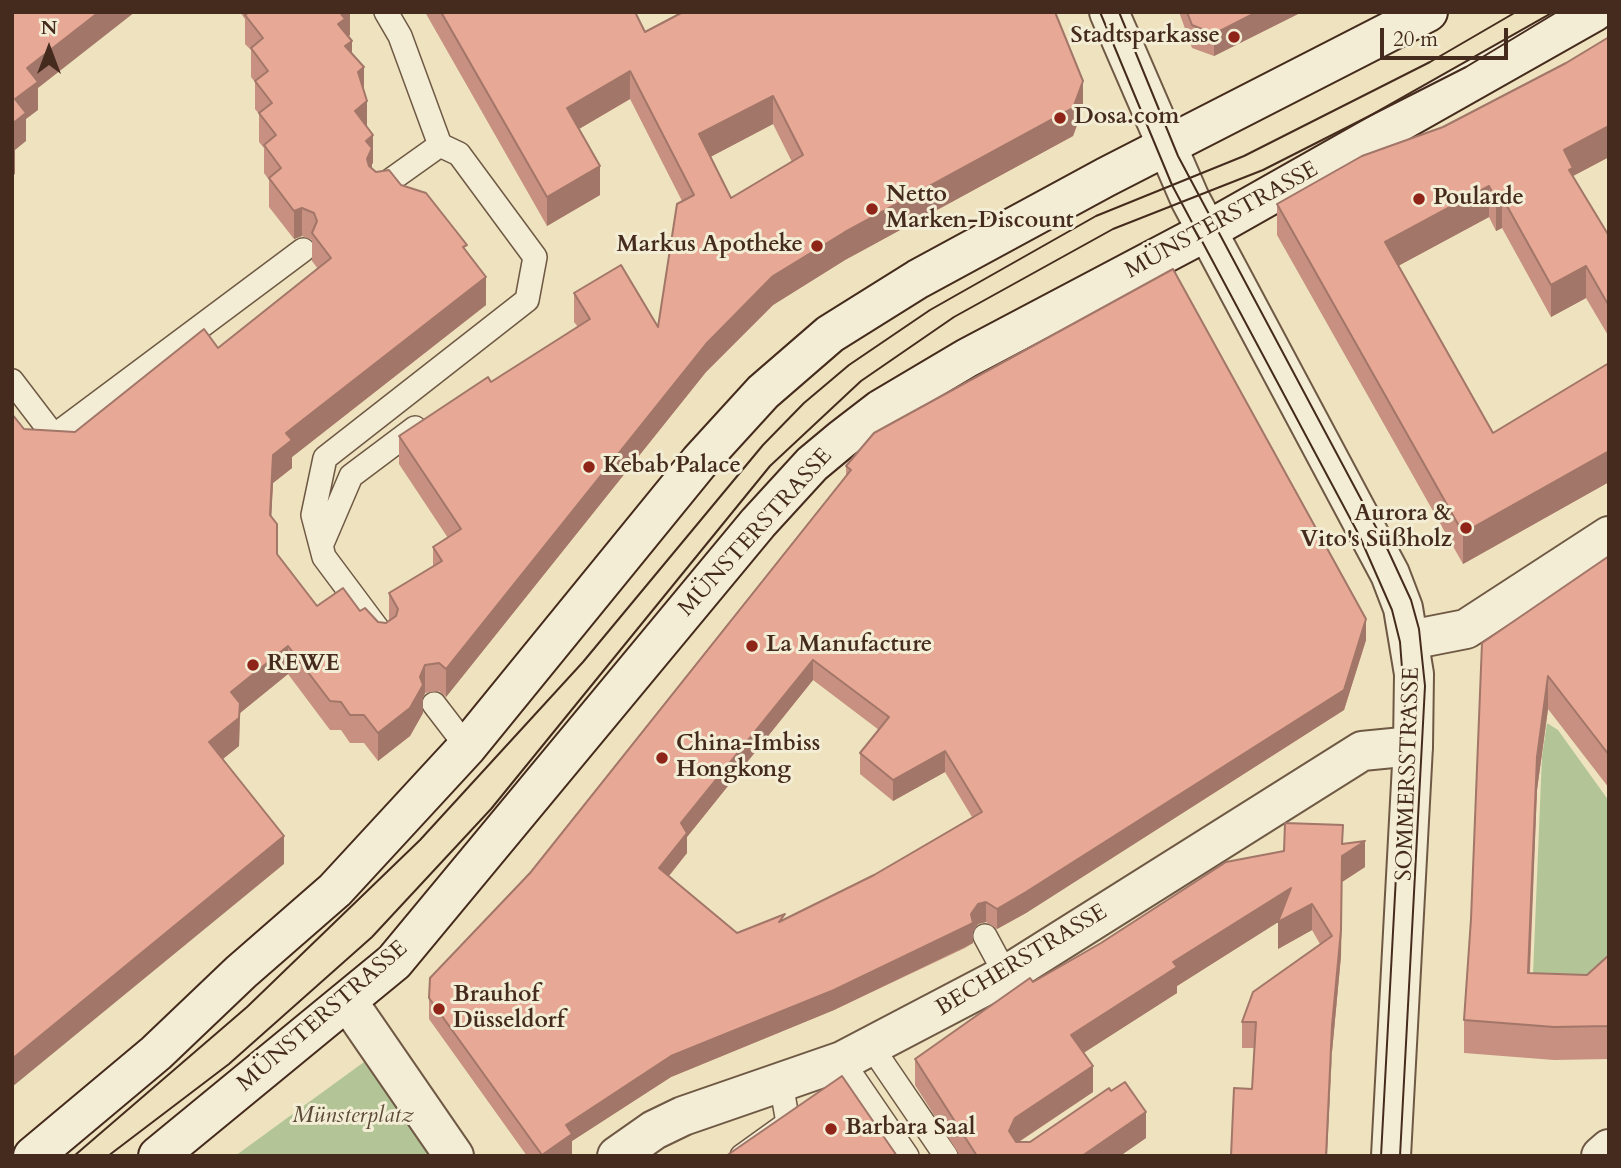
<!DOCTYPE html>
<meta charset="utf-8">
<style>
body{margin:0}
#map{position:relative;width:1621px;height:1168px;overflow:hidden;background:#eee3be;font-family:Cardo,serif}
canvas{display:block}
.frame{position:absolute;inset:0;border:14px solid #452b1d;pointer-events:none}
.north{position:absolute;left:14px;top:14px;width:70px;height:70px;-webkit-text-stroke:5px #f4edd5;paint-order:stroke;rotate:0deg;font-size:19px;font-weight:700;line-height:28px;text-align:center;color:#452b1d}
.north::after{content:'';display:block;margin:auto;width:24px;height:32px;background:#452b1d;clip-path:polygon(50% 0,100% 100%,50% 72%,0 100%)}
.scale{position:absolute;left:1380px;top:28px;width:128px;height:32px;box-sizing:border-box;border:4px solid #452b1d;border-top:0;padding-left:9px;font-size:21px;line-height:24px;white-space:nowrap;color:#452b1d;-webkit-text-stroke:5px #f4edd5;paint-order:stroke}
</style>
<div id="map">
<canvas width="1621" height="1168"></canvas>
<div class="frame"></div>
<div class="north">N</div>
<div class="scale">20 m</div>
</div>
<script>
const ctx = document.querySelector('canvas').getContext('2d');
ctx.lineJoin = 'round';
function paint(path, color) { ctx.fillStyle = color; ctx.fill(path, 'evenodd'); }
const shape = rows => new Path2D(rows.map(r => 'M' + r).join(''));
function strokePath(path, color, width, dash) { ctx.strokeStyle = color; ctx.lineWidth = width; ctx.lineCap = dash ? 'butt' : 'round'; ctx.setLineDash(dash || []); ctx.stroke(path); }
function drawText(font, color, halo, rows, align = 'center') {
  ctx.font = font + ' Cardo,serif'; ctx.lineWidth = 6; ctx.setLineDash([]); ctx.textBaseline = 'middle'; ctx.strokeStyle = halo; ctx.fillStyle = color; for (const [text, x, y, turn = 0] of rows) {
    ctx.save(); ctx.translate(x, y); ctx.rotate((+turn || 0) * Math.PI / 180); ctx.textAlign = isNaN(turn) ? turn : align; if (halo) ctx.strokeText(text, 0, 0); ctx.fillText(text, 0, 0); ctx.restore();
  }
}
paint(shape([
 [1547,723,1558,730,1609,801,1609,985,1532,998,1542,756],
 [364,1062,433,1156,235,1156]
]), '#b3c596');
const service = shape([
 [381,187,440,145],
 [12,381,54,436,303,250],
 [321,546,351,476,415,428],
 [380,632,324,557,313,515,325,458,527,300,535,257,459,154,440,145,400,36,386,12],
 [434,704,467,747],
 [985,936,1006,975],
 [871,1046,946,1156],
 [842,1061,907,1156],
 [742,1156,788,1123,781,1083]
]);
const minor = shape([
 [1410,640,1466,629,1609,536],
 [348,1002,454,1156],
 [617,1156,654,1130,683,1116,842,1061,1006,975,1362,751,1413,746],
 [1601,1156,1609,1149]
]);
const tertiary = shape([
 [1109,12,1190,199,1390,574,1403,608,1414,674,1413,746,1391,1156]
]);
const secondary = shape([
 [33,1156,156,1053,241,972,335,890,467,747,700,461,763,392,830,334,918,279,1106,177,1428,12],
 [158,1156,394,962,758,523,812,464,842,439,881,409,967,358,1198,236,1594,12]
]);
strokePath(service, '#6f5945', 26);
strokePath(minor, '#6f5945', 42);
strokePath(tertiary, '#6f5945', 42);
strokePath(secondary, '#452b1d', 42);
strokePath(service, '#f4edd5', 23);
strokePath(minor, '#f4edd5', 38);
strokePath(tertiary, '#f4edd5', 38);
strokePath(secondary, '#f4edd5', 38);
strokePath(shape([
 [1100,12,1172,185,1359,535,1392,610,1400,642,1405,708,1381,1156],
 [1119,12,1178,156,1386,546,1411,600,1419,629,1425,686,1400,1156],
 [74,1156,247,1007,420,840,583,662,763,445,804,403,849,365,930,310,1096,216,1244,156,1430,62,1516,12],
 [108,1156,229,1064,372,937,491,809,770,466,861,381,954,317,1113,229,1263,170,1466,67,1557,12]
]), '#452b1d', 2);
paint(shape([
 [240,12,350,12,350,35,348,36,352,53,364,90,367,127,373,163,372,164,372,168,376,172,401,185,467,252,486,305,292,457,292,468,273,483,271,517,277,554,317,606,360,611,378,622,386,623,389,621,389,593,433,567,433,547,448,538,399,464,399,436,491,382,578,327,574,322,574,293,658,327,682,201,630,99,579,129,600,195,547,226,425,12,635,12,645,32,1083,109,1073,136,845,260,773,305,706,372,446,697,439,691,425,693,423,698,423,713,410,736,378,761,364,743,350,743,341,730,330,730,288,674,240,713,239,746,223,759,284,864,24,429,75,432,218,348,318,269,312,261,312,240,302,236,294,239,269,207,269,180,264,173,264,148,259,142,259,114,255,109,255,82,251,77,251,50,245,44,245,19],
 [773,124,792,162,731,198,710,157],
 [1179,12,1302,12,1214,56,1192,48],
 [1609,37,1609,157,1573,176,1609,236,1609,337,1586,298,1551,317,1502,228,1496,231,1489,217,1398,266,1493,433,1609,363,1609,482,1463,564,1277,235,1277,204,1443,127,1566,63],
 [846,466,1366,640,1344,710,1026,913,997,929,986,922,978,924,973,932,973,943,965,948,834,1010,671,1077,572,1141,572,1154,570,1156,527,1156,429,1019,429,998,846,475],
 [813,680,879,730,860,753,860,774,893,801,945,772,972,817,874,875,785,919,737,933,669,876,687,853,687,837],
 [1609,556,1609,788,1548,709,1537,790,1530,973,1587,975,1609,955,1609,1059,1554,1060,1464,1053,1464,1020,1471,919,1482,643],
 [1343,844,1365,867,1342,882,1341,956,1332,1052,1252,1089,1254,1048,1242,1048,1242,1022,1320,944,1312,930,1278,949,1278,922,1177,986,1177,993,1083,1053,1093,1092,1019,1142,1146,1138,1120,1156,960,1156,915,1085,915,1059,1033,982]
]), '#c79080');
paint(shape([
 [99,12,135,12,38,88,38,110,26,119,26,141,15,150,15,174,12,176,12,124,15,99,27,68],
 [343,12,350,12,350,35,345,39,338,24,341,14],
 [1257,12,1302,12,1214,56,1214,34],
 [352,41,352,69,345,46],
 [364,67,364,96,358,72],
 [630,71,630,99,567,136,567,108],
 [1083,81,1083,109,1073,136,845,260,773,305,706,372,446,697,446,669,706,344,773,276],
 [773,96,773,124,699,163,699,134],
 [367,101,367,130,355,111],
 [1609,126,1609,157,1573,176,1573,199,1564,150],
 [373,135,373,163,372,164,372,177,367,188,366,141],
 [600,166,600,195,547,226,547,197],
 [1489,186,1489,217,1385,273,1385,242],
 [1502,197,1502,228,1496,231,1496,200],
 [302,208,302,236,294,239,294,211],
 [1586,266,1586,298,1551,317,1551,285],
 [486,277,486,305,292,457,292,468,273,483,270,544,270,515,273,455,286,433],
 [1609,451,1609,482,1463,564,1463,533],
 [1366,619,1366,640,1344,710,1026,913,997,929,997,909],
 [288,646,288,674,240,713,239,746,209,770,209,742,231,692],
 [813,660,813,680,687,837,687,853,659,888,659,868,681,823],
 [425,665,425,693,423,698,423,713,410,736,378,761,378,733,420,677],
 [1548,676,1548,709,1537,790,1528,1006,1528,973,1537,757],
 [945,751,945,772,893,801,893,780],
 [284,836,284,864,12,1087,12,1059],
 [1365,841,1365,867,1342,882,1341,956,1332,1052,1327,1156,1326,1156,1342,856],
 [1291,888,1291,914,1177,986,1177,993,1071,1061,1071,1035,1173,962],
 [986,902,986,922,978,924,973,932,973,943,834,1010,671,1077,572,1141,572,1154,570,1156,542,1156,566,1125,671,1056,971,914,978,904],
 [1312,904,1312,930,1278,949,1278,922],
 [1093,1066,1093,1092,1015,1144,1009,1131,1015,1118],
 [1146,1112,1146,1138,1120,1156,1082,1156]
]), '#a27668');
const building = shape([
 [12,12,99,12,27,68,38,82,15,99,26,113,12,124,12,12],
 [249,12,343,12,341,14,345,19,338,24,352,41,345,46,364,67,358,72,367,101,355,111,373,135,366,141,372,148,367,159,369,166,376,172,389,170,401,185,426,193,467,245,463,247,486,277,286,433,292,440,273,455,270,515,277,524,277,554,317,606,343,588,360,611,365,608,378,622,386,623,396,616,398,609,389,593,442,561,433,547,461,529,399,436,488,377,491,382,590,319,574,293,621,265,658,327,677,204,694,195,630,71,567,108,600,166,547,197,441,12,635,12,645,32,683,12,1055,12,1083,81,1073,108,845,232,773,276,706,344,446,669,439,663,425,665,420,677,423,685,410,708,378,733,364,715,350,715,341,702,330,701,288,646,231,692,240,703,239,718,209,742,284,836,12,1059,12,414,24,429,75,432,204,329,218,348,331,258,312,233,317,221,314,213,302,208,294,211,269,178,281,168,264,145,276,135,259,113,272,103,255,81,268,71,251,48,263,38,245,15,249,12],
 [773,96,803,155,731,198,699,134,773,96],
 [1187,12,1257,12,1214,34,1192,25,1187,12],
 [1609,37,1609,126,1564,150,1573,168,1569,170,1609,236,1609,306,1586,266,1551,285,1502,197,1496,200,1489,186,1385,242,1493,433,1609,363,1609,451,1463,533,1277,204,1362,156,1443,127,1566,63,1609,37],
 [1173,269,1366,619,1344,690,1026,892,997,909,986,902,978,904,971,914,973,923,965,927,834,990,671,1056,566,1125,572,1134,542,1155,429,998,430,978,531,872,851,470,846,466,874,433,1173,269],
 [813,660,889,717,860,753,893,780,945,751,982,812,874,875,779,922,785,914,737,933,659,868,687,833,681,823,813,660],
 [1609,556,1609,755,1548,676,1537,757,1528,973,1587,975,1609,955,1609,1026,1554,1027,1464,1020,1471,919,1482,643,1609,556],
 [1285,823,1343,825,1342,844,1365,841,1342,856,1341,930,1332,1026,1326,1156,1231,1156,1234,1088,1252,1089,1256,1022,1242,1022,1253,992,1332,936,1312,904,1278,922,1291,888,1173,962,1177,967,1071,1035,1093,1066,1015,1118,1009,1131,1016,1142,1030,1142,1109,1088,1111,1091,1125,1082,1146,1112,1082,1156,977,1156,915,1059,1030,978,1033,982,1101,943,1226,862,1284,851,1285,823],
 [842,1076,897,1156,726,1156,842,1076]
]);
paint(building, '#e7a895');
strokePath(building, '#a27668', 2);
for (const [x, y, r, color] of [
 [1234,37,7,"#8f2418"],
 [1060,118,7,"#8f2418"],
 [1419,199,7,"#8f2418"],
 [872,209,7,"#8f2418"],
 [817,246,7,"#8f2418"],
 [589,467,7,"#8f2418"],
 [1466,528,7,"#8f2418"],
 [752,646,7,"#8f2418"],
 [253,665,7,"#8f2418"],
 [662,758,7,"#8f2418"],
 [439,1009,7,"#8f2418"],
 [831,1129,7,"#8f2418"]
]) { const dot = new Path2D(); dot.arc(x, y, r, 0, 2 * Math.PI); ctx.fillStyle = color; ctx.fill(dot); strokePath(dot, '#f4edd5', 2.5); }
drawText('bold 23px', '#452b1d', '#f4edd5', [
 ["Stadtsparkasse",1220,37,"right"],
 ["Dosa.com",1074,118],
 ["Netto",886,196],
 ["Marken-Discount",886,222],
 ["Poularde",1433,199],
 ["Markus Apotheke",803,246,"right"],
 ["Kebab Palace",603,467],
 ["Aurora &",1452,515,"right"],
 ["Vito's Süßholz",1452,541,"right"],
 ["La Manufacture",766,646],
 ["REWE",267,665],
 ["China-Imbiss",676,745],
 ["Hongkong",676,771],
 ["Brauhof",453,996],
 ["Düsseldorf",453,1022],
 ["Barbara Saal",845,1129]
], 'left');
drawText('23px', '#452b1d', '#f4edd5', [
 ["MÜNSTERSTRASSE",1222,221,-29],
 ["MÜNSTERSTRASSE",756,533,-48],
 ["SOMMERSSTRASSE",1409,774,-88],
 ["BECHERSTRASSE",1022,961,-31],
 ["MÜNSTERSTRASSE",323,1017,-41]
]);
drawText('italic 23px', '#5b4a35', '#f4edd5', [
 ["Münsterplatz",353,1117]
]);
</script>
